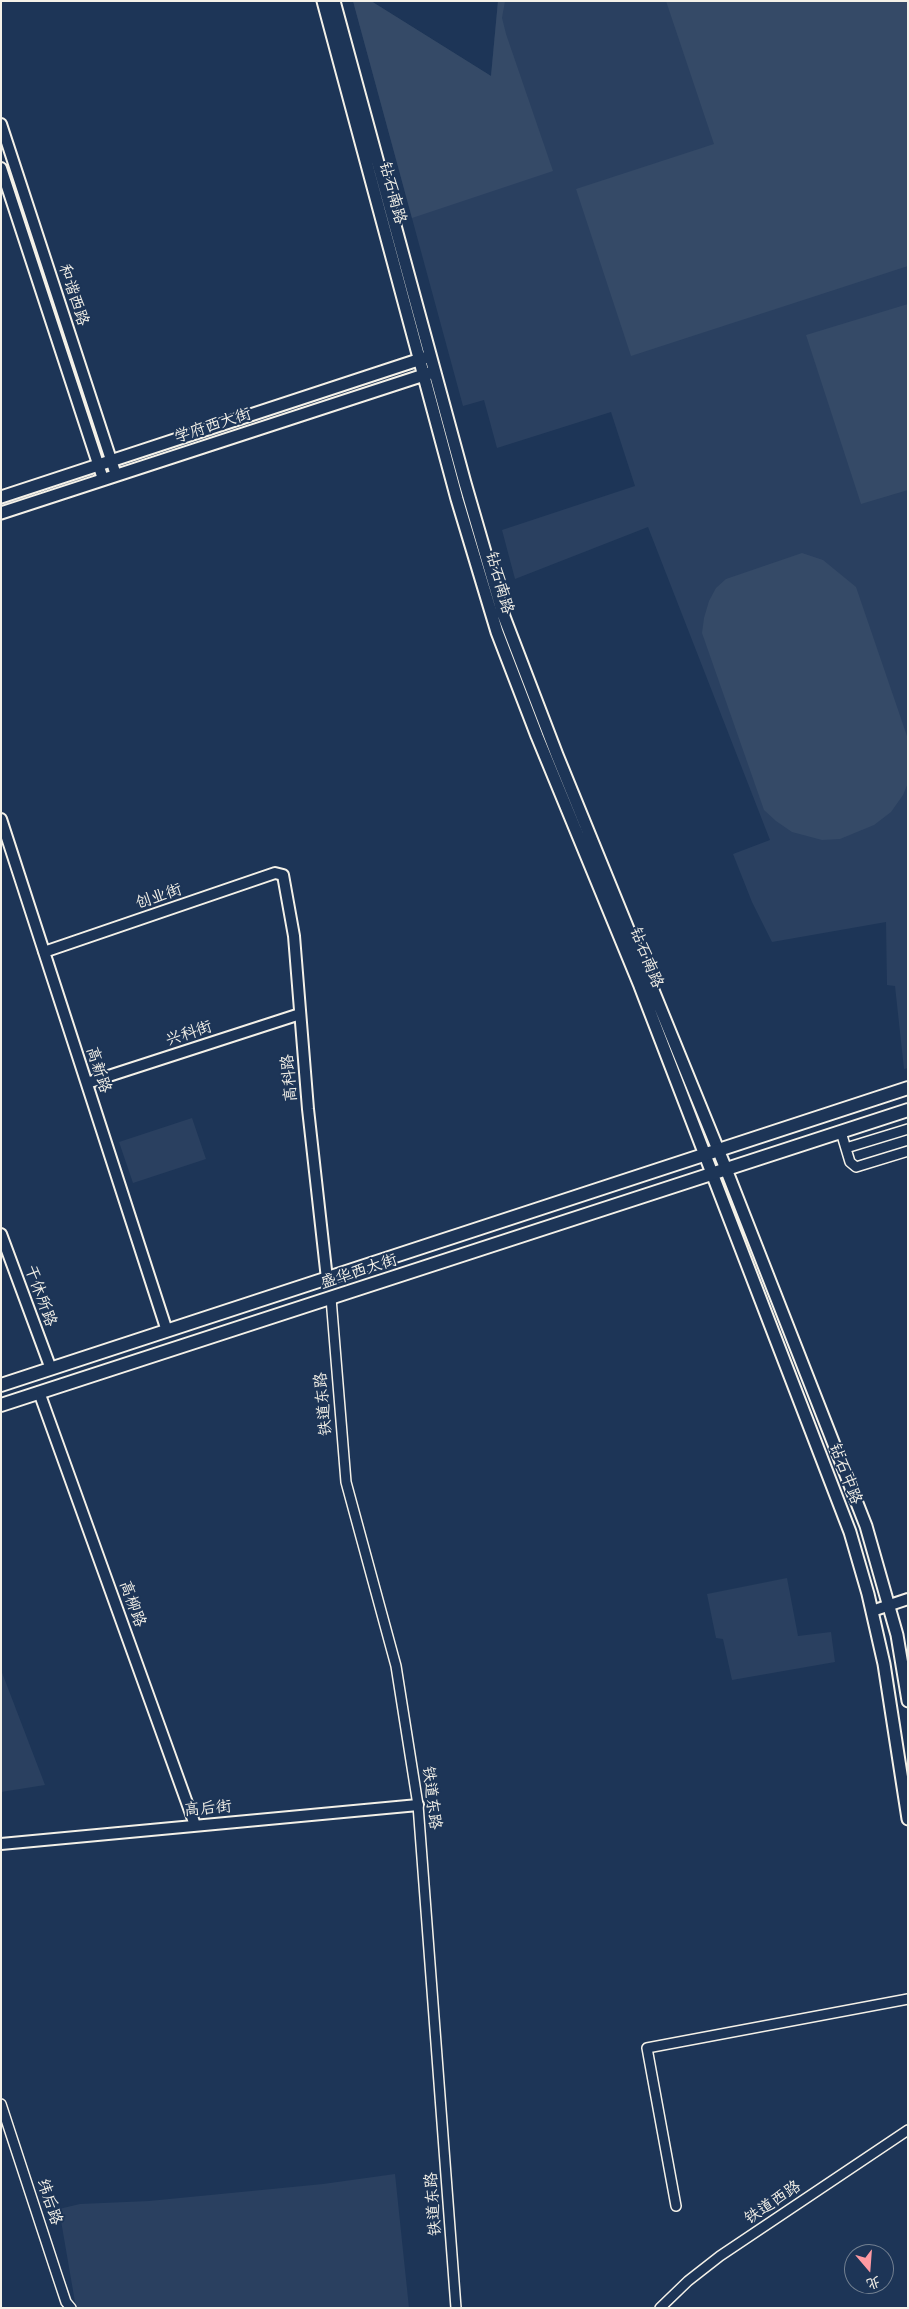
<!DOCTYPE html>
<meta charset="utf-8">
<style>
body{margin:0}
#map{position:relative;width:909px;height:2309px;overflow:hidden;background:#1d3557;font-family:Sriracha,"LXGW WenKai TC",sans-serif}
canvas{display:block}
.frame{position:absolute;inset:0;border:2px solid #f4f1e8;pointer-events:none}
.north{position:absolute;left:844px;top:2244px;width:50px;height:50px;box-sizing:border-box;background:#1d3557;border:1px solid #738091;border-radius:50%;rotate:162deg;font-size:14px;font-weight:700;line-height:20px;text-align:center;color:#f4f1e8}
.north::after{content:'';display:block;margin:auto;width:18px;height:22px;background:#ff9aa2;clip-path:polygon(50% 0,100% 100%,50% 72%,0 100%)}
</style>
<div id="map">
<canvas width="909" height="2309"></canvas>
<div class="frame"></div>
<div class="north">北</div>
</div>
<script>
const ctx = document.querySelector('canvas').getContext('2d');
ctx.lineJoin = 'round';
function paint(path, color) { ctx.fillStyle = color; ctx.fill(path, 'evenodd'); }
const shape = rows => new Path2D(rows.map(r => 'M' + r).join(''));
function strokePath(path, color, width, dash) { ctx.strokeStyle = color; ctx.lineWidth = width; ctx.lineCap = dash ? 'butt' : 'round'; ctx.setLineDash(dash || []); ctx.stroke(path); }
function drawText(font, color, halo, rows, align = 'center') {
  ctx.font = font + ' Sriracha,"LXGW WenKai TC",sans-serif'; ctx.lineWidth = 4; ctx.setLineDash([]); ctx.textBaseline = 'middle'; ctx.strokeStyle = halo; ctx.fillStyle = color; for (const [text, x, y, turn = 0] of rows) {
    ctx.save(); ctx.translate(x, y); ctx.rotate((+turn || 0) * Math.PI / 180); ctx.textAlign = isNaN(turn) ? turn : align; if (halo) ctx.strokeText(text, 0, 0); ctx.fillText(text, 0, 0); ctx.restore();
  }
}
paint(shape([
 [353,1,371,1,491,76,498,1,908,1,908,1068,904,1069,895,986,887,985,886,922,772,942,752,902,733,854,770,840,648,527,515,579,502,530,635,486,611,412,497,448,484,400,463,406],
 [192,1118,206,1159,133,1183,119,1142],
 [787,1578,798,1636,831,1632,835,1662,732,1680,723,1639,716,1638,707,1594],
 [1,1670,45,1785,1,1792],
 [395,2174,409,2308,76,2308,59,2209,80,2204,149,2201,323,2184]
]), '#2a4060');
paint(shape([
 [353,1,371,1,491,76,498,1,505,1,502,18,506,34,553,171,412,218],
 [666,1,908,1,908,266,631,356,576,189,714,144],
 [908,304,908,490,861,504,806,335],
 [802,553,823,560,856,587,908,739,908,783,903,795,891,812,874,825,840,839,822,840,792,832,776,821,764,810,702,633,704,618,709,601,716,588,726,579]
]), '#354a67');
const minor = shape([
 [841,1132,850,1162,856,1167,908,1151],
 [846,1148,908,1129],
 [331,1298,346,1482,396,1666,418,1805,456,2308],
 [1,2104,57,2275,66,2302,71,2308],
 [676,2206,647,2048,908,1999],
 [660,2308,688,2281,720,2256,908,2130]
]);
const tertiary = shape([
 [1,124,116,475],
 [1,168,103,479],
 [1,819,167,1331],
 [44,952,275,873,283,875,294,936,308,1109,327,1279],
 [87,1083,300,1014],
 [1,1234,51,1369],
 [39,1392,195,1825],
 [872,1611,908,1599],
 [1,1844,418,1805]
]);
const secondary = shape([
 [323,1,457,499,497,632,537,736,640,986,850,1532,868,1594,884,1664,908,1819],
 [334,1,465,483,503,614,557,755,726,1169,866,1526,897,1635,908,1701],
 [1,497,427,357],
 [1,513,430,373]
]);
const primary = shape([
 [1,1385,908,1088],
 [1,1405,908,1110]
]);
strokePath(minor, '#f4f1e8', 12);
strokePath(tertiary, '#f4f1e8', 14);
strokePath(secondary, '#f4f1e8', 15);
strokePath(primary, '#f4f1e8', 16);
strokePath(minor, '#1d3557', 9);
strokePath(tertiary, '#1d3557', 10);
strokePath(secondary, '#1d3557', 11);
strokePath(primary, '#1d3557', 12);
drawText('16px', '#f4f1e8', '#1d3557', [
 ["钻石南路",392,193,75],
 ["和谐西路",73,295,72],
 ["学府西大街",213,426,-18],
 ["钻石南路",499,583,74],
 ["创业街",159,897,-19],
 ["钻石南路",646,958,68],
 ["兴科街",189,1034,-18],
 ["高新路",98,1070,72],
 ["高科路",290,1078,-95],
 ["盛华西大街",359,1272,-18],
 ["干休所路",40,1296,70],
 ["铁道东路",324,1404,-95],
 ["钻石中路",845,1474,69],
 ["高柳路",132,1604,70],
 ["铁道东路",431,1798,83],
 ["高后街",208,1809,-5],
 ["纬后路",49,2202,72],
 ["铁道西路",773,2203,-34],
 ["铁道东路",434,2204,-94]
]);
</script>
